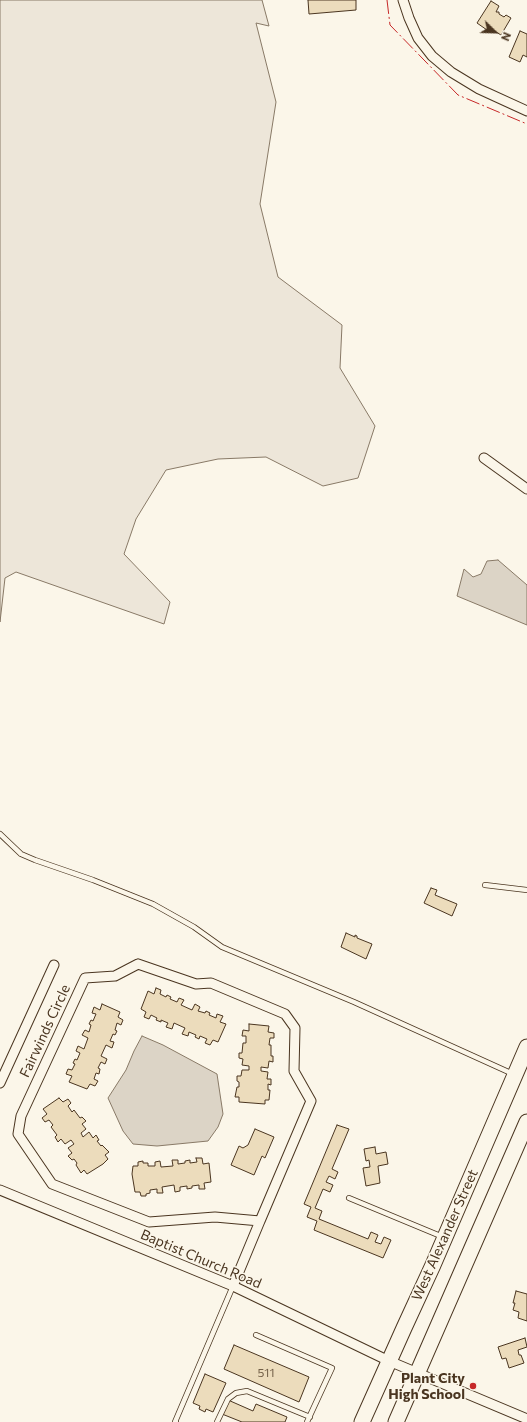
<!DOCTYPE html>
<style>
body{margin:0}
#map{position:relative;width:527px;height:1422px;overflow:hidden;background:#fbf6e9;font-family:Commissioner,sans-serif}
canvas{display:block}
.north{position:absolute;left:475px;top:12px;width:40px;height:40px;-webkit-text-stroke:3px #fbf6e9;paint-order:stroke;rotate:113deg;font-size:11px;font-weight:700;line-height:16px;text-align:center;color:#4a3520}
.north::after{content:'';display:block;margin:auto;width:14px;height:18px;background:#4a3520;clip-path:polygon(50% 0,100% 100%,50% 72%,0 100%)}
</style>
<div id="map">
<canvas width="527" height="1422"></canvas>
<div class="north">N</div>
</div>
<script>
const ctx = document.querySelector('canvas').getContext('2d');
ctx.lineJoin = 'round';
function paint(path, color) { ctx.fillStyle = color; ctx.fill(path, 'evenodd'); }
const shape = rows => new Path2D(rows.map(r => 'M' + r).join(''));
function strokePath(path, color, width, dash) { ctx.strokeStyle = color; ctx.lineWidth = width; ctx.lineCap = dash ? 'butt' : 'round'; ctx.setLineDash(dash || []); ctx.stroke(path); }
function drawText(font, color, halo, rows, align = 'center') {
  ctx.font = font + ' Commissioner,sans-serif'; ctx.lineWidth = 3; ctx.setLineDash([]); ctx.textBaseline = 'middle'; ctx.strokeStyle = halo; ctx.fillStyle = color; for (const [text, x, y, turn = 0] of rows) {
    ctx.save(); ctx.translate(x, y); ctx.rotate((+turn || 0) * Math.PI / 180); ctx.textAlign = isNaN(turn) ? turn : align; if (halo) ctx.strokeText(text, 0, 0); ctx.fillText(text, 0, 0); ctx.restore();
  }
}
const green = shape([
 [0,0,262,0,269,26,256,23,276,102,260,204,278,277,342,325,340,368,375,426,358,478,323,486,266,457,218,459,166,470,136,519,124,554,170,602,164,624,16,572,5,578,0,622,0,0]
]);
paint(green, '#ede6d9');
strokePath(green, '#887966', 1);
const water = shape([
 [498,560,527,585,527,625,457,596,464,569,473,577,481,574,487,561,498,560],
 [142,1036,163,1045,217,1074,223,1114,218,1127,208,1141,157,1146,133,1144,123,1131,108,1098,126,1070,134,1051,142,1036]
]);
paint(water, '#dcd4c6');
strokePath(water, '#887966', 1);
const building = shape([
 [308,0,356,0,356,10,309,14,308,0],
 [491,1,499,6,496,12,499,12,499,14,504,17,506,15,511,18,501,35,488,27,487,30,477,23,491,1],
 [520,31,527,34,527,57,523,55,520,62,509,57,520,31],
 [431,888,437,890,435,895,457,904,452,916,424,903,431,888],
 [346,933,355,937,355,935,357,936,357,938,372,944,366,959,341,947,346,933],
 [156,988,161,990,160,994,166,997,167,995,171,997,170,999,177,1002,179,998,184,1000,181,1005,192,1010,195,1004,200,1007,198,1011,205,1013,206,1011,210,1013,209,1015,216,1018,217,1014,223,1016,220,1022,226,1024,218,1042,213,1040,210,1045,205,1043,207,1039,200,1036,199,1039,195,1037,196,1035,189,1032,188,1036,182,1034,185,1028,174,1023,172,1029,166,1027,168,1023,161,1020,161,1022,156,1020,157,1018,151,1015,149,1019,144,1017,146,1012,141,1009,148,991,154,994,156,988],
 [102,1004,120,1012,118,1017,123,1020,121,1025,117,1023,115,1030,117,1031,115,1035,113,1034,110,1041,114,1042,112,1048,106,1045,101,1056,107,1059,105,1064,101,1062,98,1068,100,1069,99,1074,96,1073,94,1079,98,1081,95,1086,90,1084,87,1089,69,1082,72,1076,66,1074,68,1069,72,1070,75,1064,73,1063,75,1059,77,1060,80,1053,76,1051,78,1046,84,1049,88,1038,82,1035,85,1030,89,1032,91,1025,89,1024,91,1020,93,1021,96,1014,92,1013,94,1007,100,1010,102,1004],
 [249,1024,269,1026,268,1032,274,1033,274,1038,270,1038,269,1045,271,1045,271,1056,273,1056,273,1062,269,1061,268,1068,261,1067,261,1071,268,1072,267,1079,271,1079,271,1085,268,1084,268,1090,270,1090,269,1100,265,1100,265,1104,239,1102,239,1097,235,1097,237,1087,239,1087,239,1082,237,1081,237,1076,241,1076,242,1070,249,1070,249,1066,242,1065,243,1059,239,1058,239,1053,242,1053,243,1043,246,1043,246,1036,242,1036,243,1030,249,1031,249,1024],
 [59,1098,63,1102,68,1099,71,1103,68,1106,72,1112,74,1110,80,1118,82,1117,86,1121,82,1124,86,1129,81,1133,83,1137,89,1132,93,1138,96,1135,99,1140,97,1141,101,1146,102,1145,109,1152,105,1155,108,1159,103,1164,87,1174,84,1170,81,1173,76,1165,77,1163,74,1159,72,1160,68,1156,72,1153,68,1148,74,1144,71,1140,65,1144,61,1139,58,1142,55,1137,57,1135,51,1127,53,1125,49,1120,45,1122,42,1118,47,1114,43,1109,59,1098],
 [337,1125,349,1129,332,1169,338,1172,335,1179,329,1176,326,1182,333,1185,330,1192,323,1189,315,1208,322,1211,319,1219,368,1239,371,1232,378,1235,375,1242,381,1244,384,1237,391,1240,383,1258,314,1230,317,1221,307,1217,311,1207,304,1204,337,1125],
 [255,1129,274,1137,265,1158,262,1156,254,1175,231,1165,239,1146,243,1148,248,1145,255,1129],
 [375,1147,376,1154,386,1152,388,1164,378,1166,380,1183,366,1186,363,1168,370,1167,369,1160,366,1161,364,1149,375,1147],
 [196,1158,202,1158,203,1164,209,1163,211,1182,204,1183,205,1189,199,1189,199,1185,192,1186,192,1188,187,1189,187,1186,180,1187,180,1191,175,1192,174,1185,162,1187,163,1193,157,1193,157,1189,150,1190,150,1193,146,1194,146,1196,141,1196,140,1192,135,1192,132,1174,133,1166,138,1166,138,1162,143,1161,143,1163,148,1163,148,1166,155,1166,155,1162,160,1161,161,1167,173,1166,172,1160,178,1160,178,1164,185,1163,185,1161,190,1160,190,1163,197,1162,196,1158],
 [516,1291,527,1294,527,1321,518,1318,519,1312,513,1310,515,1303,513,1303,516,1291],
 [525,1338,527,1347,518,1350,519,1355,521,1355,524,1363,509,1368,506,1358,502,1359,498,1347,525,1338],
 [234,1345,309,1377,299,1402,224,1369,234,1345],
 [205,1374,226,1383,213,1412,206,1409,205,1412,199,1409,200,1406,193,1403,205,1374],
 [228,1400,253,1411,256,1404,287,1417,285,1422,242,1422,222,1414,228,1400]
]);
paint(building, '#ecdcbc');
strokePath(building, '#4a3520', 1);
const service = shape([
 [0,834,21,854,35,860,93,880,153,904,194,927,222,947,354,1002,513,1074],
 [485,885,527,890],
 [349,1198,443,1237],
 [256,1335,332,1368,307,1422],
 [176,1422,175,1422,233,1286],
 [217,1422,228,1399,236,1393,247,1391,310,1417]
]);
const minor = shape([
 [403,0,409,18,418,38,432,56,451,72,479,89,527,111],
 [484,458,527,489],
 [138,964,196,984,211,983,285,1014,295,1028,294,1071,311,1101,260,1221,215,1217,149,1222,52,1184,18,1134,21,1116,85,978,115,976,138,964],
 [0,1083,54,965],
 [0,1190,233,1286,389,1361,527,1419],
 [233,1286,260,1221]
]);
const primary = shape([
 [362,1422,404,1328,433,1265,527,1047],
 [396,1422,527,1122]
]);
strokePath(service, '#4a3520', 6);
strokePath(minor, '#4a3520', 11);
strokePath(primary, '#4a3520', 17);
strokePath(service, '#fbf6e9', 4.5);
strokePath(minor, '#fbf6e9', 9);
strokePath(primary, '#fbf6e9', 15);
strokePath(shape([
 [387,0,390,25,458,95,527,124]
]), '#c62828', 1, [14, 3, 2, 3]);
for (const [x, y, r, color] of [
 [473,1386,4,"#c62828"]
]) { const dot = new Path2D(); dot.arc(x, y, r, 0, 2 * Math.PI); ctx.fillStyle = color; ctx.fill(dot); strokePath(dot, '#fbf6e9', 1.5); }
drawText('12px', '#725f47', null, [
 ["511",266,1373]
]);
drawText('14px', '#4a3520', '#fbf6e9', [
 ["Fairwinds Circle",45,1031,-65],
 ["West Alexander Street",445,1235,-66],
 ["Baptist Church Road",201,1259,23]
]);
drawText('bold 14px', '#4a3520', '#fbf6e9', [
 ["Plant City",465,1378],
 ["High School",465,1394]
], 'right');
</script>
